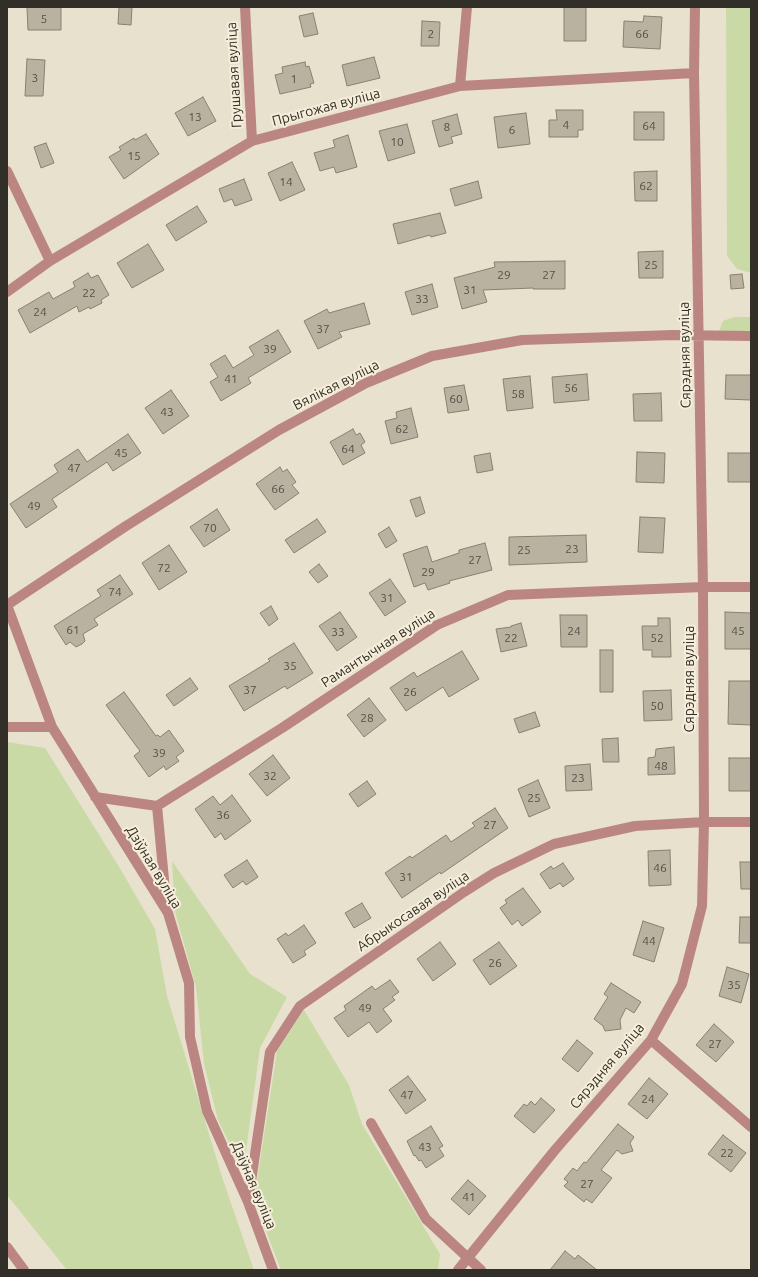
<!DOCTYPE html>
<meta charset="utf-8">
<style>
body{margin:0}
#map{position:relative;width:758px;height:1277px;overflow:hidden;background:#e8e1ce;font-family:Ubuntu,sans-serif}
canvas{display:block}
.frame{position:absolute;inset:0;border:8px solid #322f28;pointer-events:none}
</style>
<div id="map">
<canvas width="758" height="1277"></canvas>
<div class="frame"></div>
</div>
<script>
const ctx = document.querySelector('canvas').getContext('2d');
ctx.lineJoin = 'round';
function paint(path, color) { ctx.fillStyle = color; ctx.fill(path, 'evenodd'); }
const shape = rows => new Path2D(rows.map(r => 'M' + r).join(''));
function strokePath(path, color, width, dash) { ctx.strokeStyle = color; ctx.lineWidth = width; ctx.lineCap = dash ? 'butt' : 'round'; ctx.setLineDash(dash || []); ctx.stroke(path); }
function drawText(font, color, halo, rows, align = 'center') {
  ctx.font = font + ' Ubuntu,sans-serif'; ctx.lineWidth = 4; ctx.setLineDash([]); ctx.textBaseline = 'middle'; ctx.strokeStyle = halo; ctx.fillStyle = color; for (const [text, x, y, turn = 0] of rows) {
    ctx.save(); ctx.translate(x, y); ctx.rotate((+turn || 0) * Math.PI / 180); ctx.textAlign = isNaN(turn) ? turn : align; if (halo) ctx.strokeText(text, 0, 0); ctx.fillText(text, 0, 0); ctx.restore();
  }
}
paint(shape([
 [726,7,751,7,751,273,737,269,727,256],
 [734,317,751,317,751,335,729,336,719,331,723,321],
 [7,742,45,748,121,870,155,929,167,996,223,1180,254,1270,67,1270,7,1195],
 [172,861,250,974,287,997,260,1048,244,1165,240,1165,218,1120,204,1064,196,987,175,912],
 [304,1010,349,1085,362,1124,440,1254,438,1270,281,1270,254,1200,277,1051]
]), '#cadaa6');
const building = shape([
 [27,7,61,7,61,30,28,30,27,7],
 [119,7,132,7,131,25,118,24,119,7],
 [564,7,586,7,586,41,564,41,564,7],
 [313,13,318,34,304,37,299,16,313,13],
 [644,16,662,17,660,49,623,47,624,21,643,22,644,16],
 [422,21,440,22,439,46,421,46,422,21],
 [374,57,380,78,347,86,342,65,374,57],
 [27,59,45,60,43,96,25,96,27,59],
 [305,62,306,67,309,66,314,83,310,84,311,87,280,94,275,75,283,73,282,67,305,62],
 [203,97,216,121,188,136,175,113,203,97],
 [556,110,583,110,583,130,578,130,578,137,549,137,549,120,557,120,556,110],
 [634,112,664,112,664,140,634,140,634,112],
 [526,113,530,144,498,148,494,117,526,113],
 [457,114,462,134,451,137,453,143,439,147,432,121,457,114],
 [407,124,415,153,388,161,379,131,407,124],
 [146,134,159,154,124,179,109,157,121,150,119,147,134,138,135,140,146,134],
 [348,135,357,167,336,173,334,167,320,171,314,153,335,147,333,140,348,135],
 [46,143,54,163,41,168,34,147,46,143],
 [292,162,305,190,280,201,268,173,292,162],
 [657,171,657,201,635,201,634,172,657,171],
 [244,179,252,200,235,206,232,199,224,202,219,189,244,179],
 [478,181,482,198,455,206,450,189,478,181],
 [197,206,207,222,176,241,166,225,197,206],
 [440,213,446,233,431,237,430,235,398,244,393,224,440,213],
 [148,244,164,270,132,288,117,263,148,244],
 [663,251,663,278,639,278,638,252,663,251],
 [565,261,565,289,533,289,533,288,483,290,487,302,462,309,454,278,495,267,494,262,565,261],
 [88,273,91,278,98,275,109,295,101,300,102,303,90,309,89,307,79,312,77,306,30,333,18,310,49,292,53,299,75,287,73,282,88,273],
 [742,274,744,288,731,289,730,275,742,274],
 [432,284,438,307,412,315,405,292,432,284],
 [364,303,370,324,339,332,342,337,318,349,304,321,327,309,329,313,364,303],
 [278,330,291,352,248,378,251,383,221,401,210,382,218,377,210,364,225,355,233,368,254,355,249,347,278,330],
 [587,374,589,400,554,403,552,377,587,374],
 [726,375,751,375,751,400,725,399,726,375],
 [530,376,533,408,507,411,503,379,530,376],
 [464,385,469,410,448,413,444,388,464,385],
 [171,390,189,416,163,434,145,408,171,390],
 [661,393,662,421,634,421,633,394,661,393],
 [411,408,418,437,391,444,385,421,397,418,396,412,411,408],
 [353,429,356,435,360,433,365,442,361,445,365,453,343,465,330,442,353,429],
 [128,434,141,453,113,471,107,462,52,499,57,507,26,528,10,504,58,472,54,465,78,449,87,462,128,434],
 [637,452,665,453,664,483,636,482,637,452],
 [490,453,493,470,477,473,474,456,490,453],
 [728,453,751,453,751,482,728,482,728,453],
 [280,467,283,472,287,469,296,482,292,485,299,493,275,510,256,484,280,467],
 [420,497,425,513,416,517,410,500,420,497],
 [217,509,230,530,204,547,190,527,217,509],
 [640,517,665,518,663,553,638,552,640,517],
 [317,519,326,532,294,553,285,540,317,519],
 [389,527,397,541,386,548,378,534,389,527],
 [586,535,587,562,509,565,509,537,586,535],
 [485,543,492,570,449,581,450,583,428,590,425,583,414,587,403,554,427,546,432,562,459,553,459,550,485,543],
 [169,545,187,572,159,590,142,563,169,545],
 [319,564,328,576,318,583,309,572,319,564],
 [120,575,133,594,94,619,98,625,83,634,85,641,82,644,76,647,70,642,66,645,54,626,101,596,97,590,120,575],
 [390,579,406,602,385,616,369,593,390,579],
 [271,606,278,619,269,626,260,613,271,606],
 [340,612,357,637,337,651,319,626,340,612],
 [725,612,751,613,751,649,725,649,725,612],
 [560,615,587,615,587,647,561,647,560,615],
 [658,618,670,618,671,657,652,657,652,650,643,650,642,626,658,626,658,618],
 [521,623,527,646,501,652,496,629,511,627,511,626,521,623],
 [294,643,313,673,287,689,285,686,244,711,229,686,270,661,268,659,294,643],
 [600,650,613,650,613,692,600,692,600,650],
 [462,651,479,679,449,697,443,687,406,711,390,688,414,672,417,677,462,651],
 [190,678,198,689,174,706,166,695,190,678],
 [729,681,751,681,751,725,728,724,729,681],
 [671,690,672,720,644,721,643,691,671,690],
 [124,692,156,736,158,735,160,737,169,730,184,751,176,757,179,761,166,770,164,766,149,777,134,756,140,751,106,705,124,692],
 [369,698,386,720,364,737,347,715,369,698],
 [535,712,540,726,519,733,514,719,535,712],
 [618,738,619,762,603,762,602,739,618,738],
 [674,747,675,774,648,775,648,758,655,757,656,749,674,747],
 [273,755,290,778,267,796,249,774,273,755],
 [729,758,751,758,751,791,729,791,729,758],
 [590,764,592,790,566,791,565,766,590,764],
 [538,780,550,808,529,817,518,789,538,780],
 [367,781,376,794,358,807,349,794,367,781],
 [232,795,251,821,225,840,221,833,215,838,195,809,213,796,220,805,232,795],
 [495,808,508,828,441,874,440,872,402,898,385,873,410,856,412,858,446,835,451,842,475,826,472,823,495,808],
 [670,850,671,885,649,886,648,851,670,850],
 [247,860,258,877,246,885,243,881,233,888,224,875,247,860],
 [740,862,751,862,751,889,741,889,740,862],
 [563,863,574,879,563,887,560,883,550,889,540,874,551,866,553,869,563,863],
 [523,888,541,912,522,926,518,920,512,925,500,908,507,903,505,900,523,888],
 [362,903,371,918,354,928,345,913,362,903],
 [740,917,751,917,751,943,739,943,740,917],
 [643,921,664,928,654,962,633,955,643,921],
 [304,925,316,943,304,951,306,955,293,963,277,939,286,933,288,936,304,925],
 [440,942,456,964,433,981,417,959,440,942],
 [499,942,517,966,490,985,473,960,499,942],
 [727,967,749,974,741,1003,719,996,727,967],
 [390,980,399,992,392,997,395,1000,383,1009,392,1021,377,1033,369,1022,348,1037,334,1018,346,1010,344,1006,372,986,375,990,390,980],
 [611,983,641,1002,634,1013,626,1008,620,1020,621,1029,605,1031,603,1026,594,1019,608,997,604,994,611,983],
 [714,1024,734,1042,716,1062,696,1045,714,1024],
 [577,1040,593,1053,578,1072,562,1059,577,1040],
 [408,1076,426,1100,406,1114,389,1090,408,1076],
 [649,1078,668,1094,647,1119,628,1104,649,1078],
 [541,1098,555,1110,534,1133,514,1116,524,1104,527,1106,531,1101,535,1105,541,1098],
 [618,1124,634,1137,630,1143,633,1151,622,1154,617,1150,601,1170,612,1178,592,1203,586,1199,584,1202,564,1186,568,1182,564,1179,573,1168,577,1171,584,1162,586,1163,618,1124],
 [431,1126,443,1146,439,1148,444,1156,426,1168,421,1160,419,1161,415,1155,414,1156,407,1141,431,1126],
 [723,1135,746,1153,731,1172,708,1154,723,1135],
 [468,1180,486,1196,469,1215,451,1199,468,1180],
 [565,1251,575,1259,578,1255,597,1270,550,1270,565,1251]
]);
paint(building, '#b9b2a0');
strokePath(building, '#888170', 1);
strokePath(shape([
 [245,7,252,141],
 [460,86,467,7],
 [7,171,50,261],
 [7,292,50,261,252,141,460,86,694,73],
 [7,605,126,526,279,430,366,383,432,356,522,340,673,335,751,336],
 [7,605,52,727,168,913,189,983,190,1037,207,1111,248,1202,273,1270],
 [7,727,52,727],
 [95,797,157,806,282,728,437,625,508,595,703,587,751,587],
 [157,806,167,911],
 [651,1040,751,1127],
 [371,1123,426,1219,481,1270],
 [248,1202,270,1052,300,1006,464,892,494,873,554,844,635,826,704,822,751,822],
 [7,1247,24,1270],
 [458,1270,555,1150,651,1040,682,984,702,906,704,822,703,587,694,73,695,7]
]), '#bb8582', 10);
drawText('12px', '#545046', null, [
 ["5",44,19],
 ["2",431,34],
 ["66",642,34],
 ["3",35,78],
 ["1",294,79],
 ["13",195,117],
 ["4",566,125],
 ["64",649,126],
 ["8",447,127],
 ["6",512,130],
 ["10",397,142],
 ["15",134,156],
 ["14",286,182],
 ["62",646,186],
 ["25",651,265],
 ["29",504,275],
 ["27",549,275],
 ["31",470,290],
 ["22",89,293],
 ["33",422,299],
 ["24",40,312],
 ["37",323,329],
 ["39",270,349],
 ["41",231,379],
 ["56",571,388],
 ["58",518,394],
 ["60",456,399],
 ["43",167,412],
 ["62",402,429],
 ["64",348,449],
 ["45",121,453],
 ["47",74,468],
 ["66",278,489],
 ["49",34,506],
 ["70",210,528],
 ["23",572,549],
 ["25",524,550],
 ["27",475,560],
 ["72",164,568],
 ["29",428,572],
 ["74",115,592],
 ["31",387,598],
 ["61",73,630],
 ["24",574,631],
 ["45",738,631],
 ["33",338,632],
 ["22",511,638],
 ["52",657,638],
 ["35",290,666],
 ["37",250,690],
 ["26",410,692],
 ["50",657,706],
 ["28",367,718],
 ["39",159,753],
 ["48",661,766],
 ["32",270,776],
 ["23",578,778],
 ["25",534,798],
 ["36",223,815],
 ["27",490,825],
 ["46",660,868],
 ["31",406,877],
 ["44",649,941],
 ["26",495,963],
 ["35",734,985],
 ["49",365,1008],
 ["27",715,1044],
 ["47",407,1095],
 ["24",648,1099],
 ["43",425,1147],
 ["22",727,1153],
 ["27",587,1184],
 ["41",469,1197]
]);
drawText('14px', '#322f28', '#f6eedb', [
 ["Грушавая вуліца",234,75,-93],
 ["Прыгожая вуліца",326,107,-15],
 ["Сярэдняя вуліца",685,355,-91],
 ["Вялікая вуліца",336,385,-27],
 ["Рамантычная вуліца",378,648,-33],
 ["Сярэдняя вуліца",689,679,-90],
 ["Дзіўная вуліца",154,867,59],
 ["Абрыкосавая вуліца",413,911,-34],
 ["Сярэдняя вуліца",607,1066,-50],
 ["Дзіўная вуліца",254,1185,67]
]);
</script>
